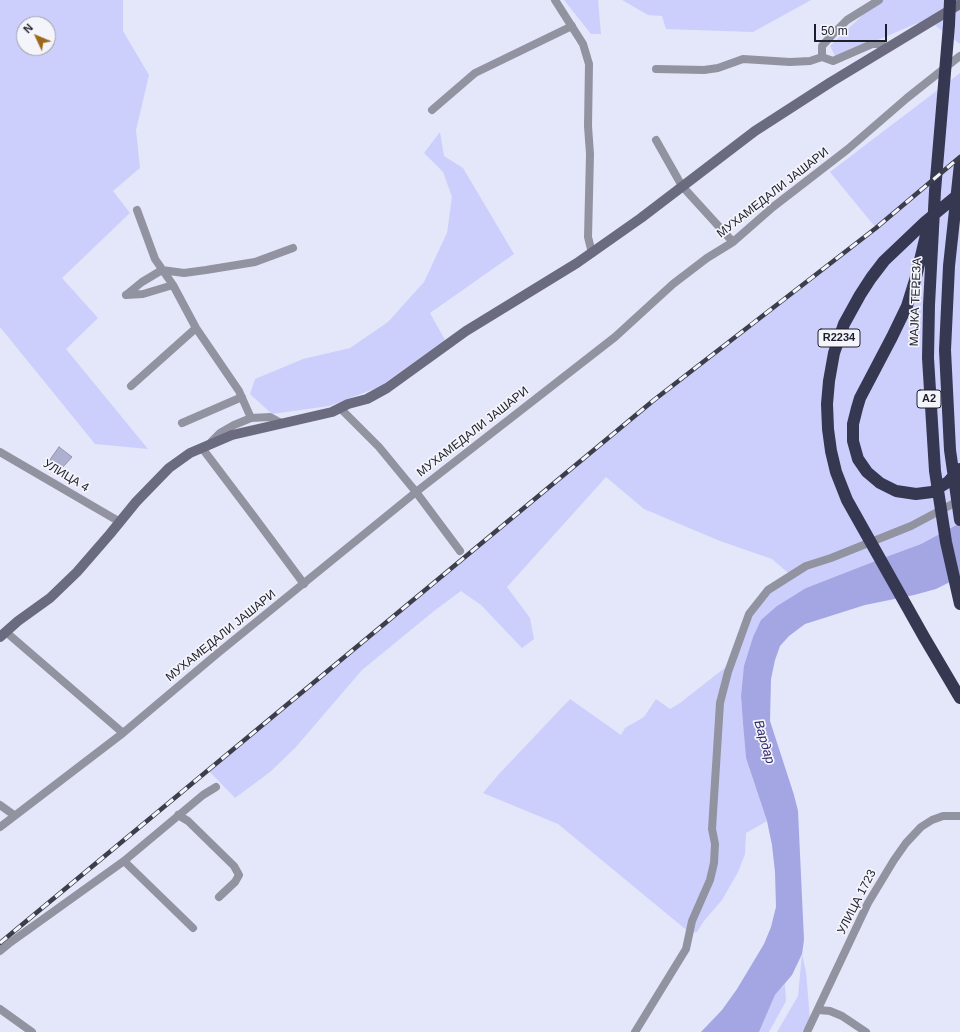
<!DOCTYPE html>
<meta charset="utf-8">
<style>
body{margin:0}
#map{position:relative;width:960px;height:1032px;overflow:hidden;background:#e4e6fa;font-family:Arial,sans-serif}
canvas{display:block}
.north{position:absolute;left:16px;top:16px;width:40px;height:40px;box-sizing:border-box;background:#f4f4fb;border:1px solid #9e9ea7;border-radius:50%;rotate:314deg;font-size:11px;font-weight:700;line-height:16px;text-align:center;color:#1d1e2a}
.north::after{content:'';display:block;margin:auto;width:14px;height:18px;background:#9b681d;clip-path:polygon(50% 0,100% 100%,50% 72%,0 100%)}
.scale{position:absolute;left:814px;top:24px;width:73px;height:18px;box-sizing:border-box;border:2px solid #1d1e2a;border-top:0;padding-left:5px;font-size:12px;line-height:14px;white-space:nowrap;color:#1d1e2a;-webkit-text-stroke:3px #f4f4fb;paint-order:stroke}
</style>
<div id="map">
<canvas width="960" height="1032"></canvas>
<div class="north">N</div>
<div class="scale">50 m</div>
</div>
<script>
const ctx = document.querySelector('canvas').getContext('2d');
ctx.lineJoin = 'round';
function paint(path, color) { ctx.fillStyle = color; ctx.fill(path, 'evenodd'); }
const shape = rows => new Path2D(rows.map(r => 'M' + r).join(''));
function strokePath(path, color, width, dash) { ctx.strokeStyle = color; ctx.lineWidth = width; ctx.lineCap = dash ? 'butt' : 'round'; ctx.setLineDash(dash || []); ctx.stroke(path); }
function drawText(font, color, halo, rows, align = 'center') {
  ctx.font = font + ' Arial,sans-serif'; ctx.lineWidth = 3.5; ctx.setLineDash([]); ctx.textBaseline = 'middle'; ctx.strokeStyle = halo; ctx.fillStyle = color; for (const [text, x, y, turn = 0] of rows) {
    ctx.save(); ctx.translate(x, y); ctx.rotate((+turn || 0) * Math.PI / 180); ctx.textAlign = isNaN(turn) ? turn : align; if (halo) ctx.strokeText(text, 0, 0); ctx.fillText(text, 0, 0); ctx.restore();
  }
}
paint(shape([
 [0,0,123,0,123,31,149,75,136,130,140,168,113,191,130,213,62,278,98,318,66,349,148,449,95,444,0,327],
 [24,24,48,24,48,48,24,48],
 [564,0,598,0,601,34,591,34],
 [622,0,811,0,753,32,666,29,662,16,648,15],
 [881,0,960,0,960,44,928,20,915,24,836,58,830,46,870,8],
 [960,73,960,523,921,544,883,558,806,588,753,637,745,666,741,696,743,724,746,758,767,821,746,833,745,854,738,872,722,900,704,921,697,932,690,933,558,824,483,793,498,775,570,699,621,735,625,728,644,717,656,699,670,709,680,703,731,663,760,599,793,577,772,559,720,541,644,509,606,477,507,587,530,618,534,639,522,648,481,605,461,591,434,611,362,670,295,748,270,772,235,798,208,770,654,400,876,228,830,172],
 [440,132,444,156,463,168,514,254,430,313,445,340,379,387,329,406,272,414,250,394,255,379,303,359,350,348,388,322,424,282,447,233,452,197,443,172,424,153],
 [802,954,806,972,810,1019,802,1032,777,1032,798,996],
 [785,984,786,1001,769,1032,759,1032,775,995]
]), '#cccffc');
paint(shape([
 [960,523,960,577,936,589,914,595,865,605,805,624,789,636,780,646,775,660,771,679,770,721,794,795,798,811,804,940,802,954,792,975,775,995,759,1032,701,1032,722,1010,737,989,764,944,771,927,776,907,775,872,772,845,767,821,746,758,743,724,741,696,744,666,753,637,761,620,777,606,806,588,883,558,921,544]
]), '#a3a6e2');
const building = shape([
 [59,447,72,457,62,468,49,461,59,447]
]);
paint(building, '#aeb0d0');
strokePath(building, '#9294b3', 1);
strokePath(shape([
 [555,0,583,44,589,64,588,126,590,154,588,237,592,253],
 [822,57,822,46,832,35,847,20,879,0],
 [656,69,704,70,718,68,743,59,790,62,810,61,822,57,833,61,872,44,877,44,888,47],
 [432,110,475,73,572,26],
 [656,140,682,186,733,242],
 [137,210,155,259,173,285,196,328,239,391,251,418],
 [126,295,142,282,162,270,184,273,206,270,255,262,293,248],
 [126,295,143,294,173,285],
 [131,386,196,328],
 [340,408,379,447,416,492,460,551],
 [182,423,242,397],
 [211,442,220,433,234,425,251,418,270,417,281,423],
 [202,448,255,518,304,584],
 [0,452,120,522],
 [6,632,123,733],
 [0,805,14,815],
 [178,815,188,821,234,866,239,875,235,882,219,897],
 [0,827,123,733,218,653,416,492,615,337,673,284,707,258,733,242,773,207,848,149,907,98,960,56],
 [124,861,193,928],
 [0,951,11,942,124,861,203,795,216,787],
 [0,1009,32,1032],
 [819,1010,830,1011,842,1016,866,1032],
 [635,1032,686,949,692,921,710,880,714,863,715,844,712,829,720,703,728,672,749,614,768,590,806,566,831,558,911,526,960,500],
 [807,1032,868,903,894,860,906,843,921,827,932,820,943,816,960,816]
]), '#9293a1', 8);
strokePath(shape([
 [0,637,18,621,50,598,77,572,110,534,136,502,169,468,190,453,232,435,332,412,348,404,367,399,387,388,466,331,577,263,641,218,755,131,831,82,960,4]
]), '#6a6b7f', 10);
strokePath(shape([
 [950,0,949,25,935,191,929,305,928,358,935,471,946,542,960,604],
 [960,164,949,266,945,350,950,450,960,520],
 [960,193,925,222,884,261,871,278,860,295,844,324,834,353,829,381,827,404,828,429,831,451,836,472,847,500,924,637,960,698],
 [927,231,916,277,907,306,892,337,860,398,857,408,853,424,853,441,858,459,867,472,880,483,896,491,916,494,932,492,948,482,960,469]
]), '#363751', 12);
const rail = shape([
 [0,943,654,400,876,228,960,157]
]);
strokePath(rail, '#3d3e4b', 4.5);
strokePath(rail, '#f4f4fb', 3, [9]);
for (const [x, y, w] of [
 [839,338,42],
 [929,399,24]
]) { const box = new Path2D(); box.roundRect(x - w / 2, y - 9, w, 18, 3); ctx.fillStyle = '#f4f4fb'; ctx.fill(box); strokePath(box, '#1d1e2a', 1); }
drawText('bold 11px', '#1d1e2a', null, [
 ["R2234",839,338],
 ["A2",929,399]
]);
drawText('12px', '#1d1e2a', '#f4f4fb', [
 ["МУХАМЕДАЛИ ЈАШАРИ",773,193,-38],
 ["МАЈКА ТЕРЕЗА",916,302,-88],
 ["МУХАМЕДАЛИ ЈАШАРИ",473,432,-38],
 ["УЛИЦА 4",66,476,31],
 ["МУХАМЕДАЛИ ЈАШАРИ",221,636,-39],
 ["УЛИЦА 1723",857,902,-63]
]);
drawText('italic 13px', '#2c256a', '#f4f4fb', [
 ["Вардар",764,742,74]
]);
</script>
